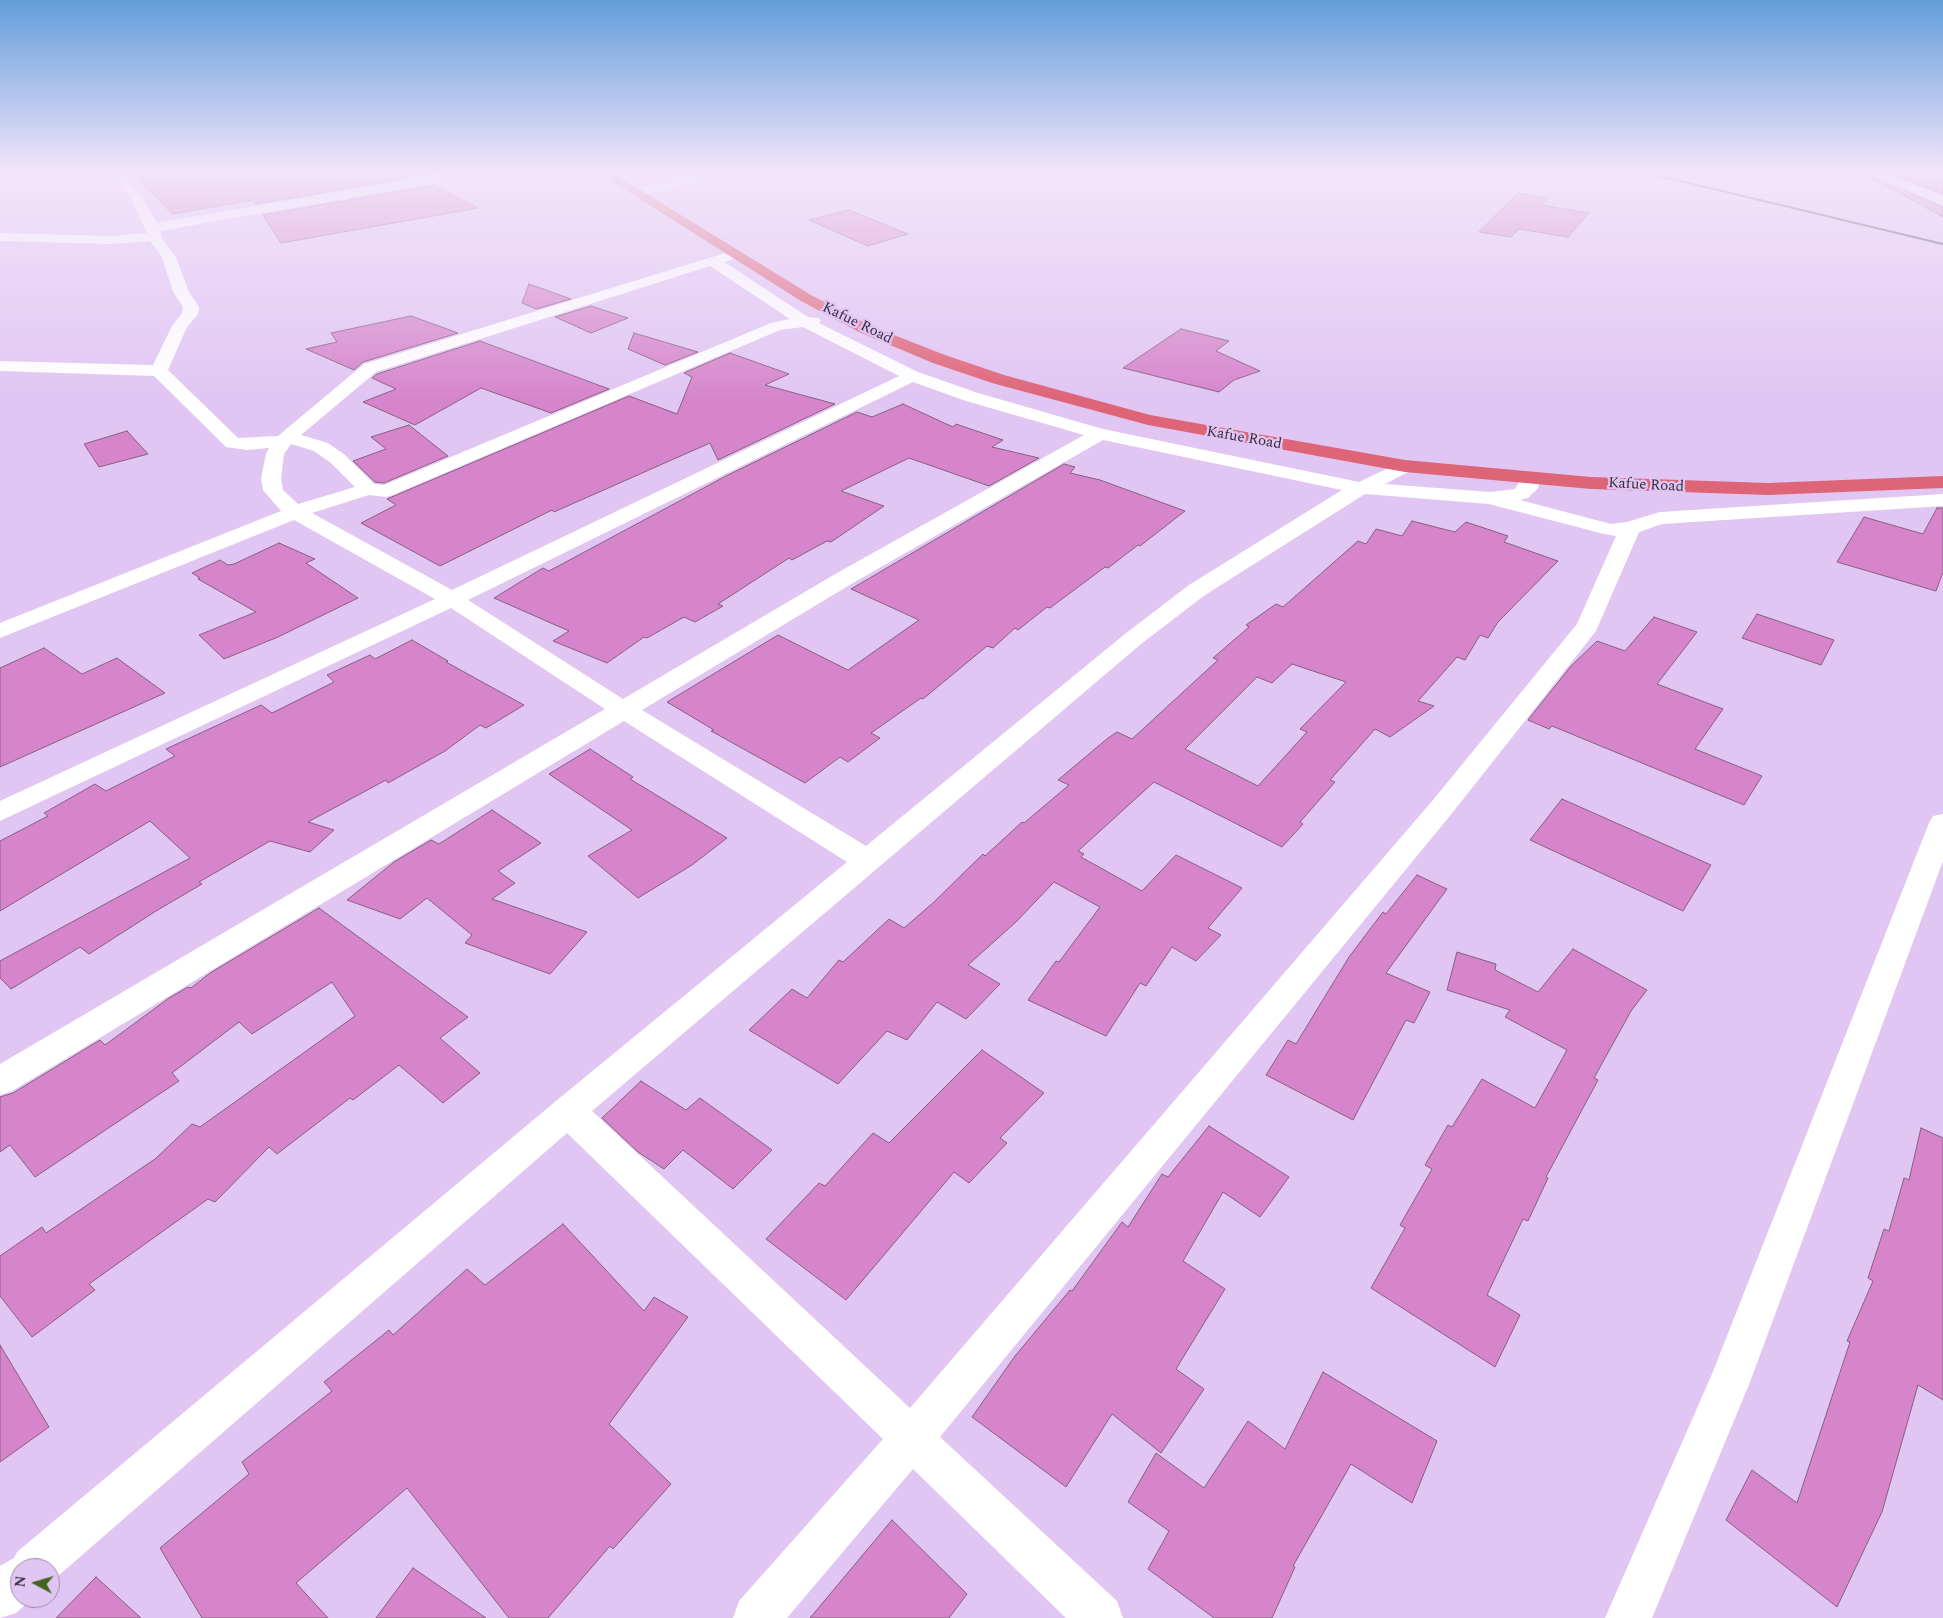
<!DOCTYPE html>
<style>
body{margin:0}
#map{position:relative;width:1943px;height:1618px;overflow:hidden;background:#e1c6f3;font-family:Spectral,serif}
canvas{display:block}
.north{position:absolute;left:10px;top:1558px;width:50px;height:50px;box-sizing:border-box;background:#e1c6f3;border:1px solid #9d89ab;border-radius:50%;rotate:276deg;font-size:14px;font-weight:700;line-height:20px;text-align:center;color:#382d3f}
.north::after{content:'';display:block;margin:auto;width:18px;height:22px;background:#41651d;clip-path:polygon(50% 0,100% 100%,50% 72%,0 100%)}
</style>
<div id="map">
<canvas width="1943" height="1618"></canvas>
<div class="north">N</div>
</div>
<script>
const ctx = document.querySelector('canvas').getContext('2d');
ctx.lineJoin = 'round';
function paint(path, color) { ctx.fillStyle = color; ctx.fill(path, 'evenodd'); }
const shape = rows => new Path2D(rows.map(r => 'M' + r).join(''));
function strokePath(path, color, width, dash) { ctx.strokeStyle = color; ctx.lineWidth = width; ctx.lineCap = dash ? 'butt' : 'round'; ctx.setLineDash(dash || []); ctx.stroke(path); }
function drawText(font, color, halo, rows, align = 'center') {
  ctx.font = font + ' Spectral,serif'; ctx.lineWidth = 4.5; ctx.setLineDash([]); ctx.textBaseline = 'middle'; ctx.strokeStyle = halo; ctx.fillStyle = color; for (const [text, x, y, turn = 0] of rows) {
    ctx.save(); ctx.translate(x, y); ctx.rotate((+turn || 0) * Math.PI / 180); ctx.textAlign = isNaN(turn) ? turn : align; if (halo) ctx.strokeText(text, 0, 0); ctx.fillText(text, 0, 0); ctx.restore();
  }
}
const building = shape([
 [133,172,392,172,402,179,256,204,253,200,172,214,133,172],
 [1861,172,1943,207,1943,217,1861,172],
 [1886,172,1943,172,1943,194,1886,172],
 [434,185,478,208,281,243,263,215,434,185],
 [1518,193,1548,198,1541,205,1589,213,1568,237,1519,229,1511,237,1479,232,1518,193],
 [849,210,908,234,868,246,809,220,849,210],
 [529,284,571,299,536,309,522,303,529,284],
 [591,306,628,318,591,333,555,317,591,306],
 [411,316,458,333,363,362,354,370,306,349,337,342,331,333,411,316],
 [1181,329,1229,341,1216,351,1260,371,1234,380,1219,392,1123,368,1181,329],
 [634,333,698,352,665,365,628,349,634,333],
 [480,341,609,389,551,413,481,388,415,425,363,402,396,389,372,378,377,374,480,341],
 [730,353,789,374,765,385,835,404,718,460,710,443,554,512,552,510,440,566,361,523,396,505,387,499,629,396,677,414,692,377,684,373,730,353],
 [903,404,953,427,956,424,1003,440,992,447,1039,458,989,486,909,458,841,491,884,506,831,542,827,541,792,560,789,558,718,604,723,606,695,622,684,617,647,638,644,637,607,663,553,641,569,631,494,598,543,568,549,571,726,476,857,412,872,417,903,404],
 [409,425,448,456,384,483,375,482,353,461,386,449,371,437,409,425],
 [127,431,148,454,99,467,84,444,127,431],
 [1064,464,1075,467,1070,473,1100,480,1185,511,1140,546,1138,545,1108,568,1105,567,1050,608,1047,607,1018,630,1015,628,993,648,987,646,923,699,921,698,871,733,880,738,848,762,840,757,805,783,711,731,714,730,667,702,778,635,848,670,919,620,851,589,1064,464],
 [1937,508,1943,508,1943,572,1936,591,1837,562,1864,517,1923,534,1937,508],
 [1412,521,1455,532,1466,522,1508,536,1504,542,1558,561,1498,622,1488,638,1480,635,1465,660,1457,657,1418,701,1434,706,1390,737,1375,729,1330,780,1335,782,1300,822,1303,824,1282,847,1154,782,1078,851,1084,854,1081,857,1142,891,1176,855,1242,888,1208,928,1221,935,1196,961,1172,947,1146,986,1140,983,1106,1036,1028,1000,1056,961,1059,962,1100,907,1054,882,1017,921,968,965,1000,984,966,1019,937,1002,907,1040,887,1031,838,1084,749,1030,792,989,807,998,839,960,843,962,889,919,904,928,934,902,983,854,985,856,1022,822,1024,823,1069,785,1058,780,1108,738,1117,732,1132,739,1218,660,1213,658,1249,627,1246,625,1276,604,1283,607,1358,541,1366,544,1376,529,1402,536,1412,521],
 [1292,664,1346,682,1300,729,1307,732,1258,786,1185,749,1257,677,1272,683,1292,664],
 [279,543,315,559,306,563,358,598,278,637,224,659,199,635,256,612,198,579,200,578,192,573,220,560,228,565,234,564,279,543],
 [1757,614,1834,640,1821,665,1742,638,1757,614],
 [1654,617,1697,632,1657,684,1723,709,1695,749,1762,776,1744,805,1552,726,1549,729,1528,720,1571,666,1597,641,1625,651,1654,617],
 [412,640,448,661,446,662,524,705,486,728,480,725,445,751,388,783,386,780,308,822,334,830,310,852,270,841,199,882,202,884,156,911,89,954,80,947,11,989,0,978,0,961,190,858,150,821,0,911,0,841,48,816,44,813,95,784,106,791,175,756,166,749,261,705,272,713,334,682,327,675,370,655,375,659,412,640],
 [44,648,82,674,117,658,165,693,0,767,0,668,44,648],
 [590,749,633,777,630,779,727,838,692,865,638,898,588,856,632,830,549,774,590,749],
 [1562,799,1711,865,1683,911,1530,840,1562,799],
 [492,810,541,843,498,871,515,883,492,899,587,932,550,974,465,943,472,935,427,898,400,919,347,900,394,862,431,840,439,844,492,810],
 [1417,875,1447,889,1386,973,1430,992,1414,1023,1406,1020,1353,1120,1266,1075,1288,1040,1296,1044,1349,957,1383,912,1386,914,1417,875],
 [319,908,468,1017,440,1038,480,1073,443,1103,399,1065,353,1100,350,1098,277,1154,269,1147,215,1202,208,1199,89,1284,95,1290,32,1337,0,1296,0,1256,42,1227,46,1233,155,1159,192,1124,200,1127,355,1016,332,982,252,1034,239,1022,172,1073,179,1081,35,1177,10,1145,0,1152,0,1097,13,1093,100,1040,105,1045,169,998,188,987,191,988,210,973,319,908],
 [1573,949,1647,990,1631,1011,1594,1078,1598,1080,1546,1177,1548,1178,1528,1221,1523,1219,1487,1295,1520,1315,1495,1367,1371,1288,1405,1228,1400,1225,1432,1169,1425,1165,1448,1125,1452,1127,1482,1079,1535,1108,1567,1050,1505,1017,1510,1010,1447,990,1457,952,1496,964,1495,970,1538,992,1573,949],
 [982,1050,1044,1093,1000,1138,1007,1143,969,1183,954,1172,846,1300,766,1239,819,1183,825,1186,873,1133,889,1143,982,1050],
 [641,1081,686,1110,700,1098,772,1150,733,1189,683,1150,664,1169,638,1152,602,1118,641,1081],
 [1209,1126,1289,1177,1260,1217,1223,1192,1183,1261,1225,1289,1176,1369,1204,1389,1161,1453,1112,1414,1066,1487,972,1417,1015,1356,1070,1290,1072,1291,1122,1222,1128,1227,1162,1174,1168,1177,1209,1126],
 [1921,1128,1943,1138,1943,1400,1918,1385,1882,1512,1837,1607,1726,1520,1752,1470,1797,1503,1850,1342,1847,1341,1873,1281,1868,1278,1884,1229,1889,1231,1904,1178,1909,1180,1921,1128],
 [563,1224,644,1311,654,1297,688,1317,609,1424,671,1484,613,1549,610,1546,548,1618,509,1618,407,1488,296,1583,328,1618,202,1618,160,1548,249,1474,242,1462,332,1391,324,1382,389,1330,393,1335,467,1269,485,1285,563,1224],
 [0,1345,49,1427,0,1462,0,1345],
 [1323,1372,1437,1441,1412,1503,1351,1464,1293,1566,1295,1567,1272,1618,1214,1618,1148,1569,1169,1531,1128,1502,1156,1453,1204,1488,1248,1421,1285,1449,1323,1372],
 [892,1520,967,1594,949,1618,810,1618,892,1520],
 [413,1568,486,1618,376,1618,413,1568],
 [96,1577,141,1618,56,1618,96,1577]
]);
paint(building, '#d685cb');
strokePath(building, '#865f80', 1);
paint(shape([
 [110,172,122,172,144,200,157,223,454,172,478,172,472,176,160,231,162,238,176,257,189,292,199,307,198,314,187,327,168,370,238,438,278,436,364,364,735,250,740,251,742,254,740,257,724,262,808,317,819,318,821,321,819,323,918,372,978,393,1103,429,1359,482,1405,460,1412,462,1415,466,1412,470,1385,484,1490,492,1515,489,1524,474,1531,472,1538,474,1541,478,1538,488,1528,498,1520,500,1611,524,1627,522,1660,512,1943,494,1943,506,1662,524,1639,532,1596,631,1453,812,940,1437,1117,1601,1123,1618,1066,1618,913,1469,787,1618,733,1618,739,1601,883,1439,567,1133,50,1583,50,1568,20,1568,20,1598,33,1598,16,1613,0,1618,0,1566,14,1558,17,1552,556,1101,847,862,624,721,12,1091,0,1095,0,1064,605,709,451,608,0,821,0,801,435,599,294,520,0,638,0,623,281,511,263,490,261,478,266,454,269,448,247,450,226,447,154,376,0,371,0,361,153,365,172,326,182,313,183,307,173,292,162,257,150,241,111,244,0,241,0,233,111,236,147,233,132,201,110,172],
 [710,266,790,319,771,323,384,485,374,484,345,455,328,443,301,435,376,372,710,266],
 [803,327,899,376,452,590,312,513,369,495,386,497,393,495,780,330,803,327],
 [913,382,966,401,1084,435,837,573,623,699,468,600,913,382],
 [1103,440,1342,490,1189,585,1125,634,866,846,642,710,853,583,1103,440],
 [291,444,314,451,331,463,355,487,298,504,283,490,281,478,284,454,291,444],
 [1365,494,1489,504,1604,534,1616,536,1577,624,1433,800,910,1408,592,1111,1141,644,1205,595,1365,494],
 [709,172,728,172,726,175,638,196,632,192,634,189,709,172],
 [1867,172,1882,172,1943,196,1943,205,1867,172],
 [1943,814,1943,861,1750,1382,1652,1618,1605,1618,1712,1374,1929,823,1933,816,1943,814]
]), '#fff');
paint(shape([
 [597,172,611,172,811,295,871,326,945,355,1004,375,1150,415,1405,460,1591,477,1768,483,1943,476,1943,488,1768,495,1591,489,1405,472,1148,425,992,383,933,363,859,332,801,301,597,172]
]), '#de6478');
strokePath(shape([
 [1643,172,1943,244]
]), '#4c3f54', 2);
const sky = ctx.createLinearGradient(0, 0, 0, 398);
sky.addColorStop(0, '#619edb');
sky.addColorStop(0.43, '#f2e5fa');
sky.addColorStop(1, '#f2e5fa00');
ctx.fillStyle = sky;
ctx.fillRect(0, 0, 1943, 398);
drawText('15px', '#382d3f', '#e1c6f3', [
 ["Kafue Road",857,324,26],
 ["Kafue Road",1244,439,10],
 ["Kafue Road",1646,486,3]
]);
</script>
